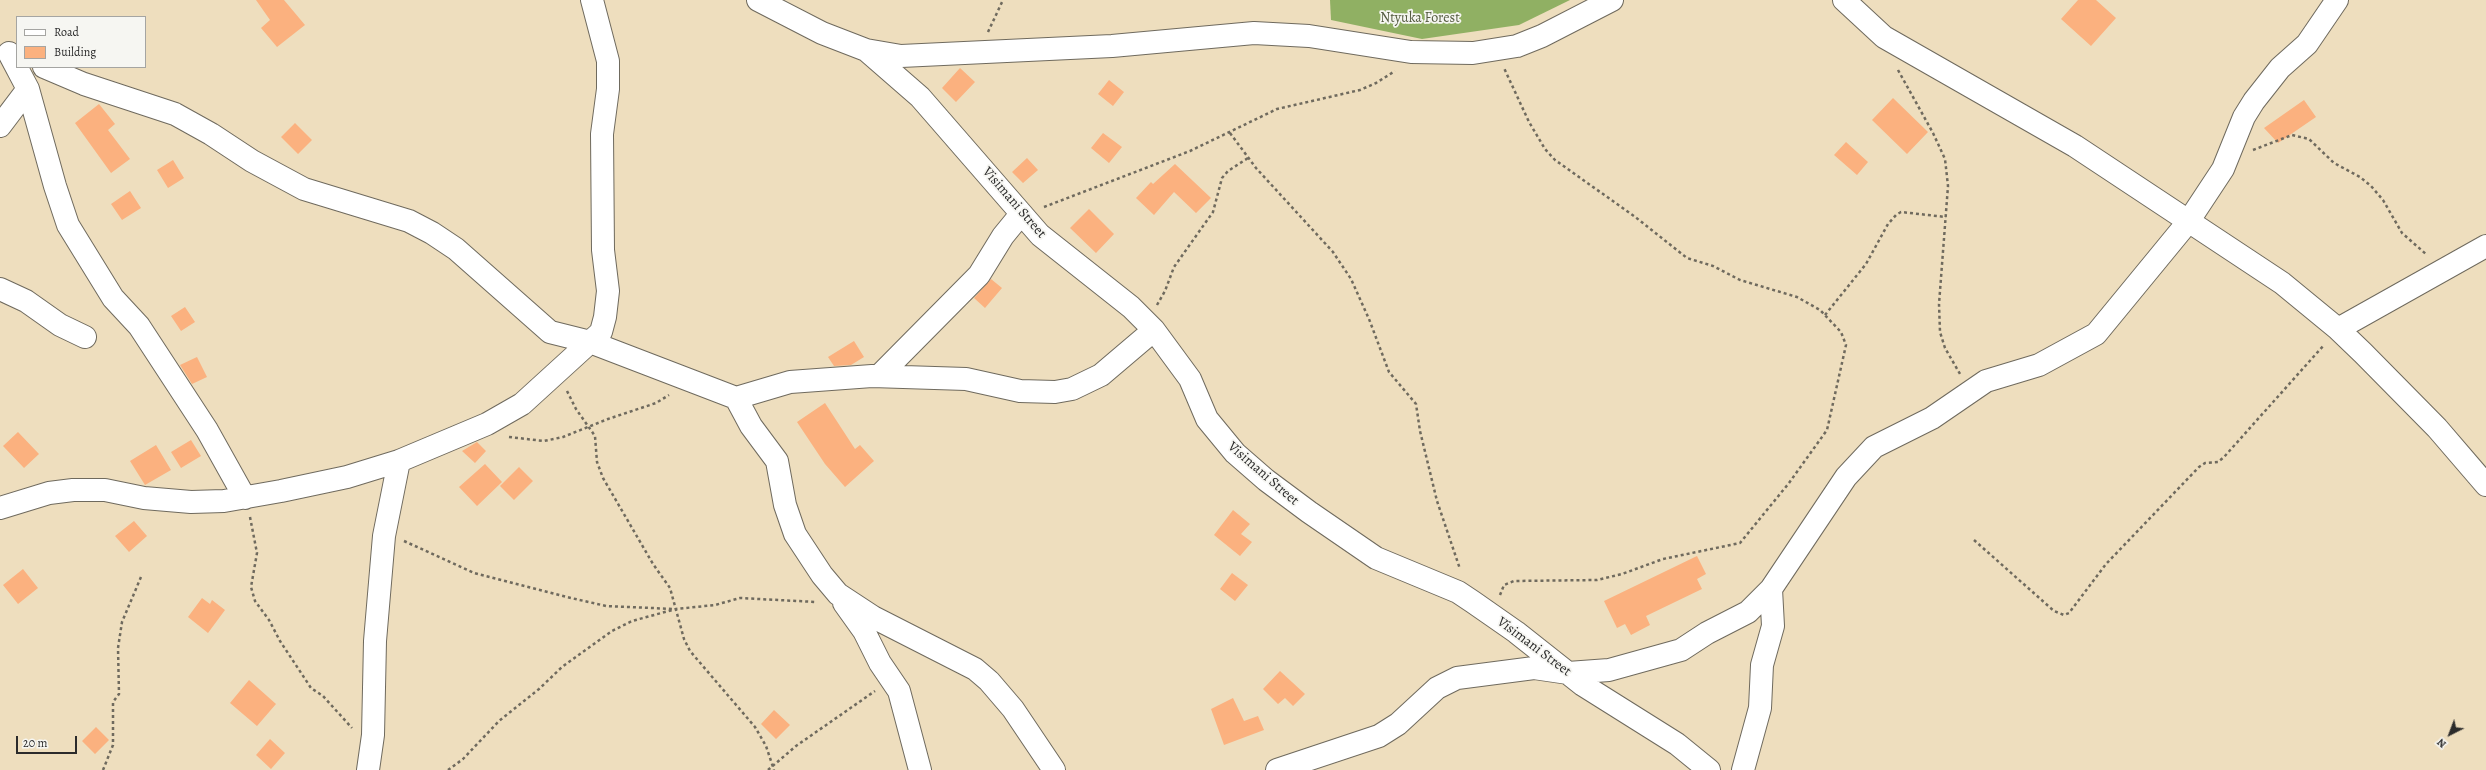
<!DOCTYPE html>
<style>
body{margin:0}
#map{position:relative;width:2486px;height:770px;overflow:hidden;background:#eedebe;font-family:Alegreya,serif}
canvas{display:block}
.legend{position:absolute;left:16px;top:16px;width:130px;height:52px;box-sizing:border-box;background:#f6f6f2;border:1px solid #a5a5a2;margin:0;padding:5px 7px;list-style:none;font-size:12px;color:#2b2b2b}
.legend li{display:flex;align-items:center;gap:8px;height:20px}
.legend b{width:20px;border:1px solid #a5a5a2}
.north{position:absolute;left:2430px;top:714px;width:40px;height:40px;-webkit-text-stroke:3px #f6f6f2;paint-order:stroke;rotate:222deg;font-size:11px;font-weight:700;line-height:16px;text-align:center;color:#2b2b2b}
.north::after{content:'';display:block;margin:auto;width:14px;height:18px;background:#2b2b2b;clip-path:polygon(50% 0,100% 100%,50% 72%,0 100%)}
.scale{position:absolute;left:16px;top:736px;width:61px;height:18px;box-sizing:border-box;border:2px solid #2b2b2b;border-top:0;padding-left:5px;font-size:12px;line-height:14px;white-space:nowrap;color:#2b2b2b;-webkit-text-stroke:3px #f6f6f2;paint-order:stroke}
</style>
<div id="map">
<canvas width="2486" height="770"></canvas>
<ul class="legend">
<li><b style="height:5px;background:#fff"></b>Road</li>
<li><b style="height:11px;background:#fbb17f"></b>Building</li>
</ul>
<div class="north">N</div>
<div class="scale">20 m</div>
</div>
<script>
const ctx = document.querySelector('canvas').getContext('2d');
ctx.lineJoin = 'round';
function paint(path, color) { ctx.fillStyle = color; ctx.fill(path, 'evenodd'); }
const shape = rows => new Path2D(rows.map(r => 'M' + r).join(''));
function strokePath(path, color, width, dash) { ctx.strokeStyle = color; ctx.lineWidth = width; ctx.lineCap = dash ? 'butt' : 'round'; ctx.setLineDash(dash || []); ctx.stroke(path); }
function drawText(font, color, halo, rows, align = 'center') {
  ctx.font = font + ' Alegreya,serif'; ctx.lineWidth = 3.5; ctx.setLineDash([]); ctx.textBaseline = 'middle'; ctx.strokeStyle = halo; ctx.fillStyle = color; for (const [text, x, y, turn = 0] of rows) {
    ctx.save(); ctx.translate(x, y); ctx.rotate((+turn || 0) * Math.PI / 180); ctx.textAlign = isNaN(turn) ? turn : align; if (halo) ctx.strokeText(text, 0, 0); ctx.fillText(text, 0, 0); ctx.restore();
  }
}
paint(shape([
 [1330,0,1570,0,1519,25,1422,39,1331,20]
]), '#90b063');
paint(shape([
 [256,0,284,0,305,25,277,47,261,28,270,20],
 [2078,0,2096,0,2116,18,2091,46,2061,19],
 [960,68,975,82,956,102,942,88],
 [1109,80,1124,92,1113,106,1098,94],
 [1893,98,1928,132,1907,154,1872,120],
 [2304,100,2316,117,2278,143,2264,128],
 [99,104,115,124,108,130,130,159,111,173,75,123],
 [295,123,312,140,298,154,281,137],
 [1103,133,1122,147,1109,163,1091,148],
 [1846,142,1868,162,1857,175,1834,155],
 [1027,158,1038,170,1023,183,1012,172],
 [173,160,184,178,168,188,157,170],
 [1175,164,1211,198,1196,213,1174,192,1154,215,1136,198,1151,182,1153,184],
 [130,191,141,208,122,220,111,204],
 [1089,209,1114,234,1096,253,1070,228],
 [991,279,1002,288,985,308,974,298],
 [185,307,195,322,181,331,171,316],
 [854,341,864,357,851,365,834,366,828,357],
 [197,357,207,377,192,384,180,365],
 [825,403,855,449,860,445,874,461,845,487,825,464,797,422],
 [18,432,39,454,24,468,3,446],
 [191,440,201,456,181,468,171,452],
 [477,442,486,451,475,463,462,451],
 [156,445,171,470,145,485,130,461],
 [485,464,502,482,477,506,459,487],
 [519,467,533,481,514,500,500,486],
 [1233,510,1250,524,1241,534,1252,542,1240,556,1214,535],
 [134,521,147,536,129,552,115,536],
 [1697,556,1706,574,1697,579,1702,589,1646,616,1650,625,1631,635,1625,624,1617,628,1604,601],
 [23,569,38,588,18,604,3,585],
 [1232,573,1248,585,1235,601,1220,589],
 [202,598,210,604,212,600,225,610,208,633,188,617],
 [1280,671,1305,694,1293,706,1285,698,1278,704,1263,689],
 [249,680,276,704,257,726,230,703],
 [1233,698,1244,721,1258,716,1264,730,1224,745,1211,709],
 [774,710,790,725,776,739,761,724],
 [96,727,109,740,95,754,82,741],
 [270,739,285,753,271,769,256,755]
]), '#fbb17f');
const minor = shape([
 [758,0,822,33,866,50,901,56,1112,46,1254,33,1309,36,1411,52,1473,53,1517,46,1542,36,1612,0],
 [1844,0,1884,37,2075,146,2282,283,2338,329,2363,353,2437,428,2486,485],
 [866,50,920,97,1040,235,1131,307,1154,330,1190,379,1207,419,1235,453,1266,480,1309,512,1376,558,1458,592,1473,602,1516,632,1583,685,1677,744,1709,770],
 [9,53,28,89,55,186,68,225,113,298,139,326,207,430,245,498],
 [44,67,84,84,175,114,211,134,252,161,304,189,409,221,432,233,456,249,550,332,590,342,736,398,790,382,872,376,966,379,1020,391,1055,392,1072,389,1101,375,1154,330],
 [0,126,28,89],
 [0,289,26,301,60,325,85,337],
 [2338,329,2486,246],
 [879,376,979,275,1003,236,1021,214],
 [736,398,751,426,777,461,785,505,795,534,822,575,838,594,873,617,975,669,989,681,1013,709,1054,770],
 [0,508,49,493,73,490,105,490,144,498,191,502,224,501,281,491,347,477,399,461,487,424,522,404,601,332,605,317,608,291,603,250,602,134,608,89,608,61,592,0],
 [844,603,864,631,880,663,899,691,920,770],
 [368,770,373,735,375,641,384,536,399,461],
 [1277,770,1379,736,1398,724,1437,688,1457,678,1534,668,1568,673,1609,670,1681,650,1707,633,1748,612,1771,589,1846,477,1874,447,1932,418,1986,381,2039,365,2096,334,2188,222,2223,169,2244,117,2254,101,2280,68,2307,44,2337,0],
 [1743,770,1760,708,1762,665,1773,626,1771,589]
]);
strokePath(minor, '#6f6a5e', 24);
strokePath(shape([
 [988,32,1003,0],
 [1898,70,1933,133,1945,159,1948,186,1939,304,1940,332,1945,348,1960,374],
 [1230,133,1256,168,1333,252,1351,279,1369,319,1389,372,1416,404,1420,431,1437,501,1460,569],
 [2253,150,2292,135,2309,139,2334,163,2360,177,2371,186,2383,200,2402,233,2427,255],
 [1044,207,1190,151,1277,109,1360,90,1376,83,1395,71],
 [1157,305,1165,291,1174,267,1213,212,1222,178,1228,171,1248,158],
 [1825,315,1866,264,1888,224,1896,215,1901,212,1946,217],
 [567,391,576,409,595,436,597,462,603,478,653,564,670,588,684,639,690,651,755,727,766,746,774,770],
 [509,437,544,441,563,437,608,419,656,403,669,395],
 [250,517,257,553,251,587,255,601,269,620,280,641,311,688,323,696,352,728],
 [1974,540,2054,611,2064,615,2069,613,2106,564,2199,467,2205,463,2218,462,2224,457,2324,345],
 [404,541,474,573,571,598,606,606,674,609],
 [1500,595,1504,585,1514,581,1597,580,1622,574,1663,559,1740,543,1789,483,1827,430,1846,345,1841,332,1820,310,1797,297,1740,280,1713,266,1687,258,1634,216,1555,160,1545,149,1529,122,1504,68],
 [103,770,113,745,113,702,119,694,118,648,122,622,141,577],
 [448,770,463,759,499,721,539,689,562,667,612,631,632,621,676,609,715,605,740,598,816,602],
 [768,770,796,746,875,691]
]), '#6f6a5e', 2.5, [3, 3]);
strokePath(minor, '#fff', 22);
drawText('14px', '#545b40', '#f6f6f2', [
 ["Ntyuka Forest",1420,19]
]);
drawText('14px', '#2b2b2b', '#f6f6f2', [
 ["Visimani Street",1014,203,49],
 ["Visimani Street",1263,474,41],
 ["Visimani Street",1534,647,37]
]);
</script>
